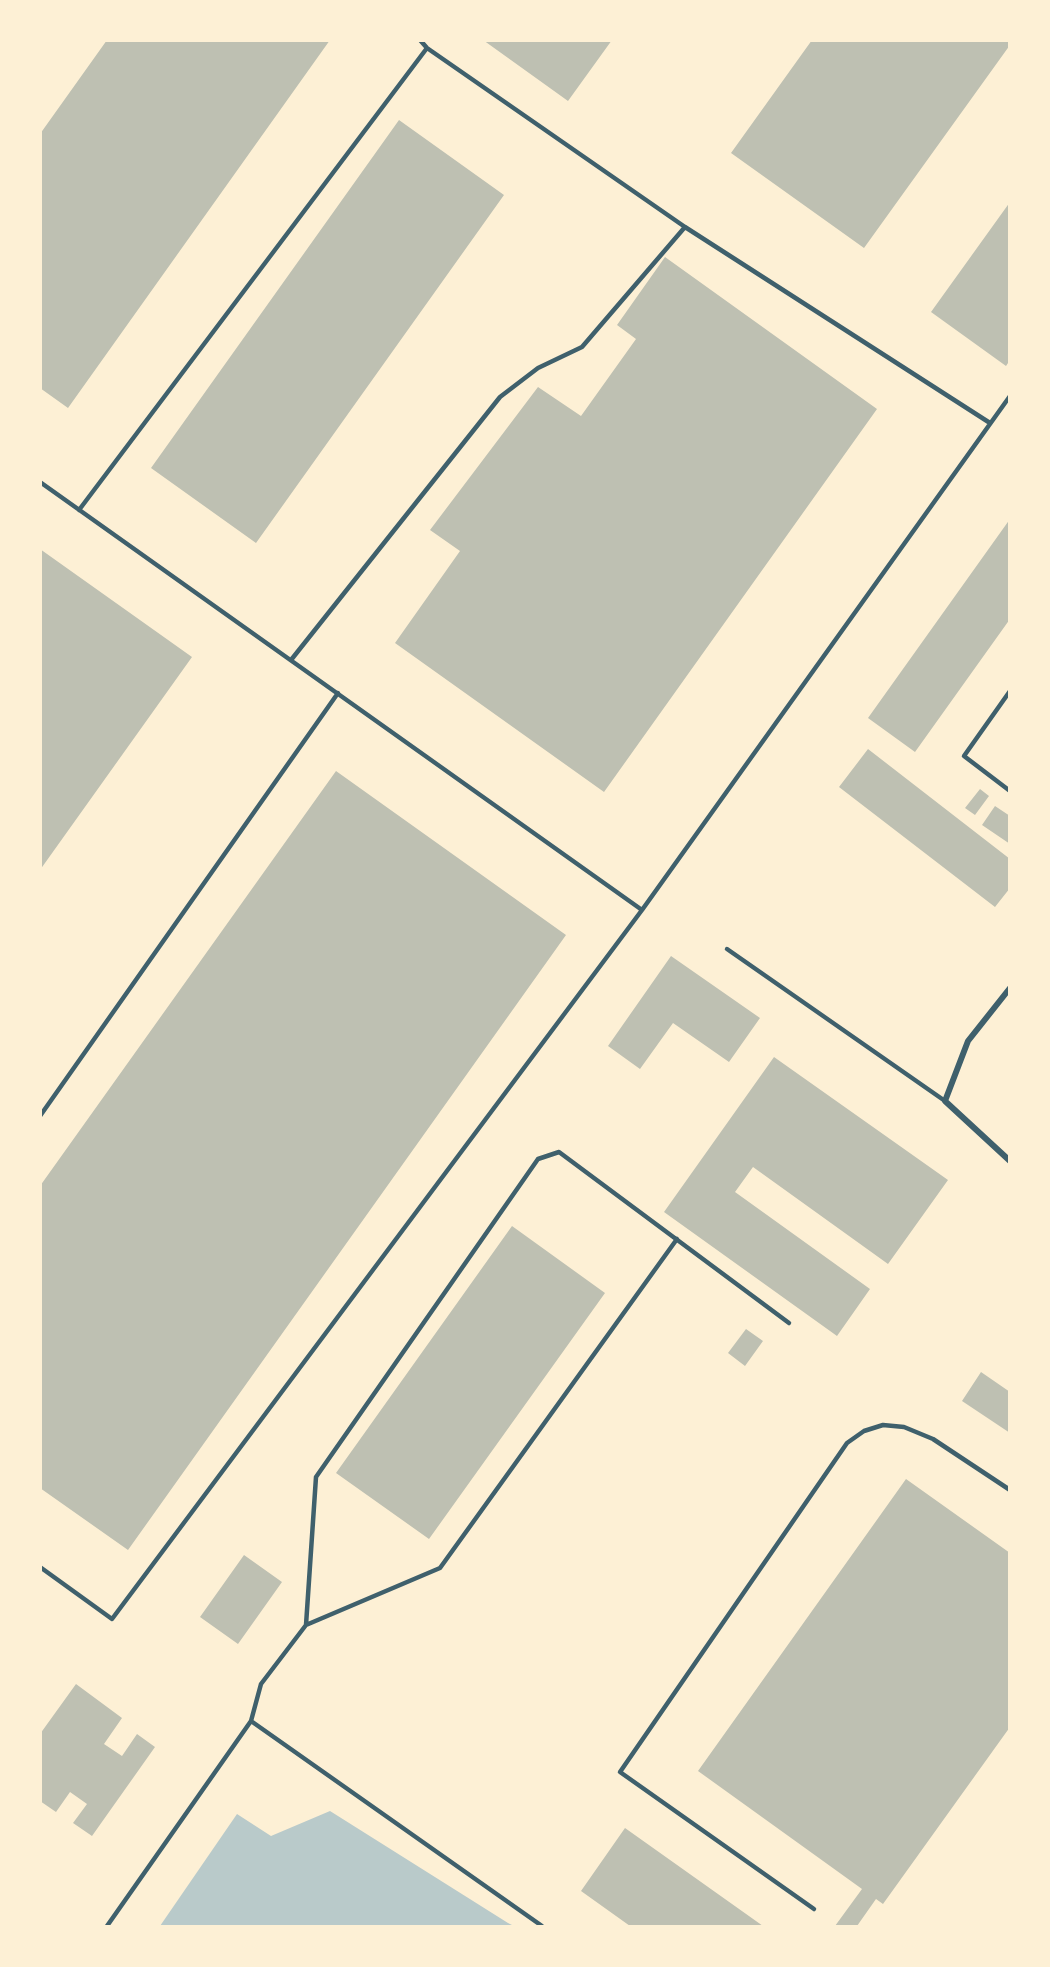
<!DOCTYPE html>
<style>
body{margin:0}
#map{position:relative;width:1050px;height:1967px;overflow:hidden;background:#fdf0d5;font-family:Manrope,sans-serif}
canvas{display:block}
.frame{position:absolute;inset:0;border:42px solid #fdf0d5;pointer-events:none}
</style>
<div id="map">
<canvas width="1050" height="1967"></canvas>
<div class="frame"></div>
</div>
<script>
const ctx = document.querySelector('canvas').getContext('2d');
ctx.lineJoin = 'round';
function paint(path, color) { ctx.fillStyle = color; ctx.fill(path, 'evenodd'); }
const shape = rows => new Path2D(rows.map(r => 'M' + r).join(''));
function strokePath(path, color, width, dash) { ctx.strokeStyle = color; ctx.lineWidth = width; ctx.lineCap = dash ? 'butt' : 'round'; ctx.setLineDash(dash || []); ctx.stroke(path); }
paint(shape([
 [330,1811,508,1923,514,1926,160,1926,237,1814,271,1836]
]), '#b9caca');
paint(shape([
 [107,40,330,40,68,408,40,388,40,134],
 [483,40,612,40,568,101],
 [812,40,1010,40,1010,45,864,248,731,153],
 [399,120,504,195,256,543,151,468],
 [1010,202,1010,360,1006,366,931,312],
 [665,257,877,409,604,792,395,643,460,551,430,530,538,387,581,416,636,339,617,325],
 [1010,519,1010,619,915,752,868,718],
 [40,549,192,657,40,870],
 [868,749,1010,859,1010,888,995,907,839,787],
 [336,771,566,935,128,1550,40,1488,40,1186],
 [980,789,989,796,975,815,965,808],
 [995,806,1010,816,1010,844,982,825],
 [671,956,760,1018,729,1062,673,1023,640,1069,608,1046],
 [774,1057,948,1180,888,1264,753,1167,735,1192,870,1289,837,1336,664,1212],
 [512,1226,605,1293,429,1539,336,1473],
 [746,1329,763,1341,745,1366,728,1353],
 [981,1372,1010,1392,1010,1433,962,1401],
 [906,1479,1010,1553,1010,1727,883,1904,876,1899,857,1926,835,1926,862,1889,698,1771],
 [244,1555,282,1582,238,1644,200,1617],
 [76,1684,122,1718,104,1744,122,1756,137,1734,155,1747,92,1836,73,1823,87,1804,70,1792,56,1812,40,1801,40,1734],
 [625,1828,763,1926,630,1926,581,1891]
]), '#bec0b2');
strokePath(shape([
 [420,40,427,48,685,227,990,423],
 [40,482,642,910,1010,396],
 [79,510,427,48],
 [291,660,500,397,538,368,582,347,685,227],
 [1010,691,964,756,1010,791],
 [727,949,945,1101],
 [40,1116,338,693],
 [40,1567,112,1619,642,910],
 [306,1625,440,1568,677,1239],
 [251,1721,261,1684,306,1625,316,1477,538,1159,559,1152,789,1323],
 [814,1909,620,1772,847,1443,864,1431,883,1425,904,1427,933,1439,1010,1490],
 [107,1926,251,1721,542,1926]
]), '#3f606c', 4.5);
strokePath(shape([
 [1010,988,968,1041,945,1101,1010,1161]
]), '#3f606c', 6);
</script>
